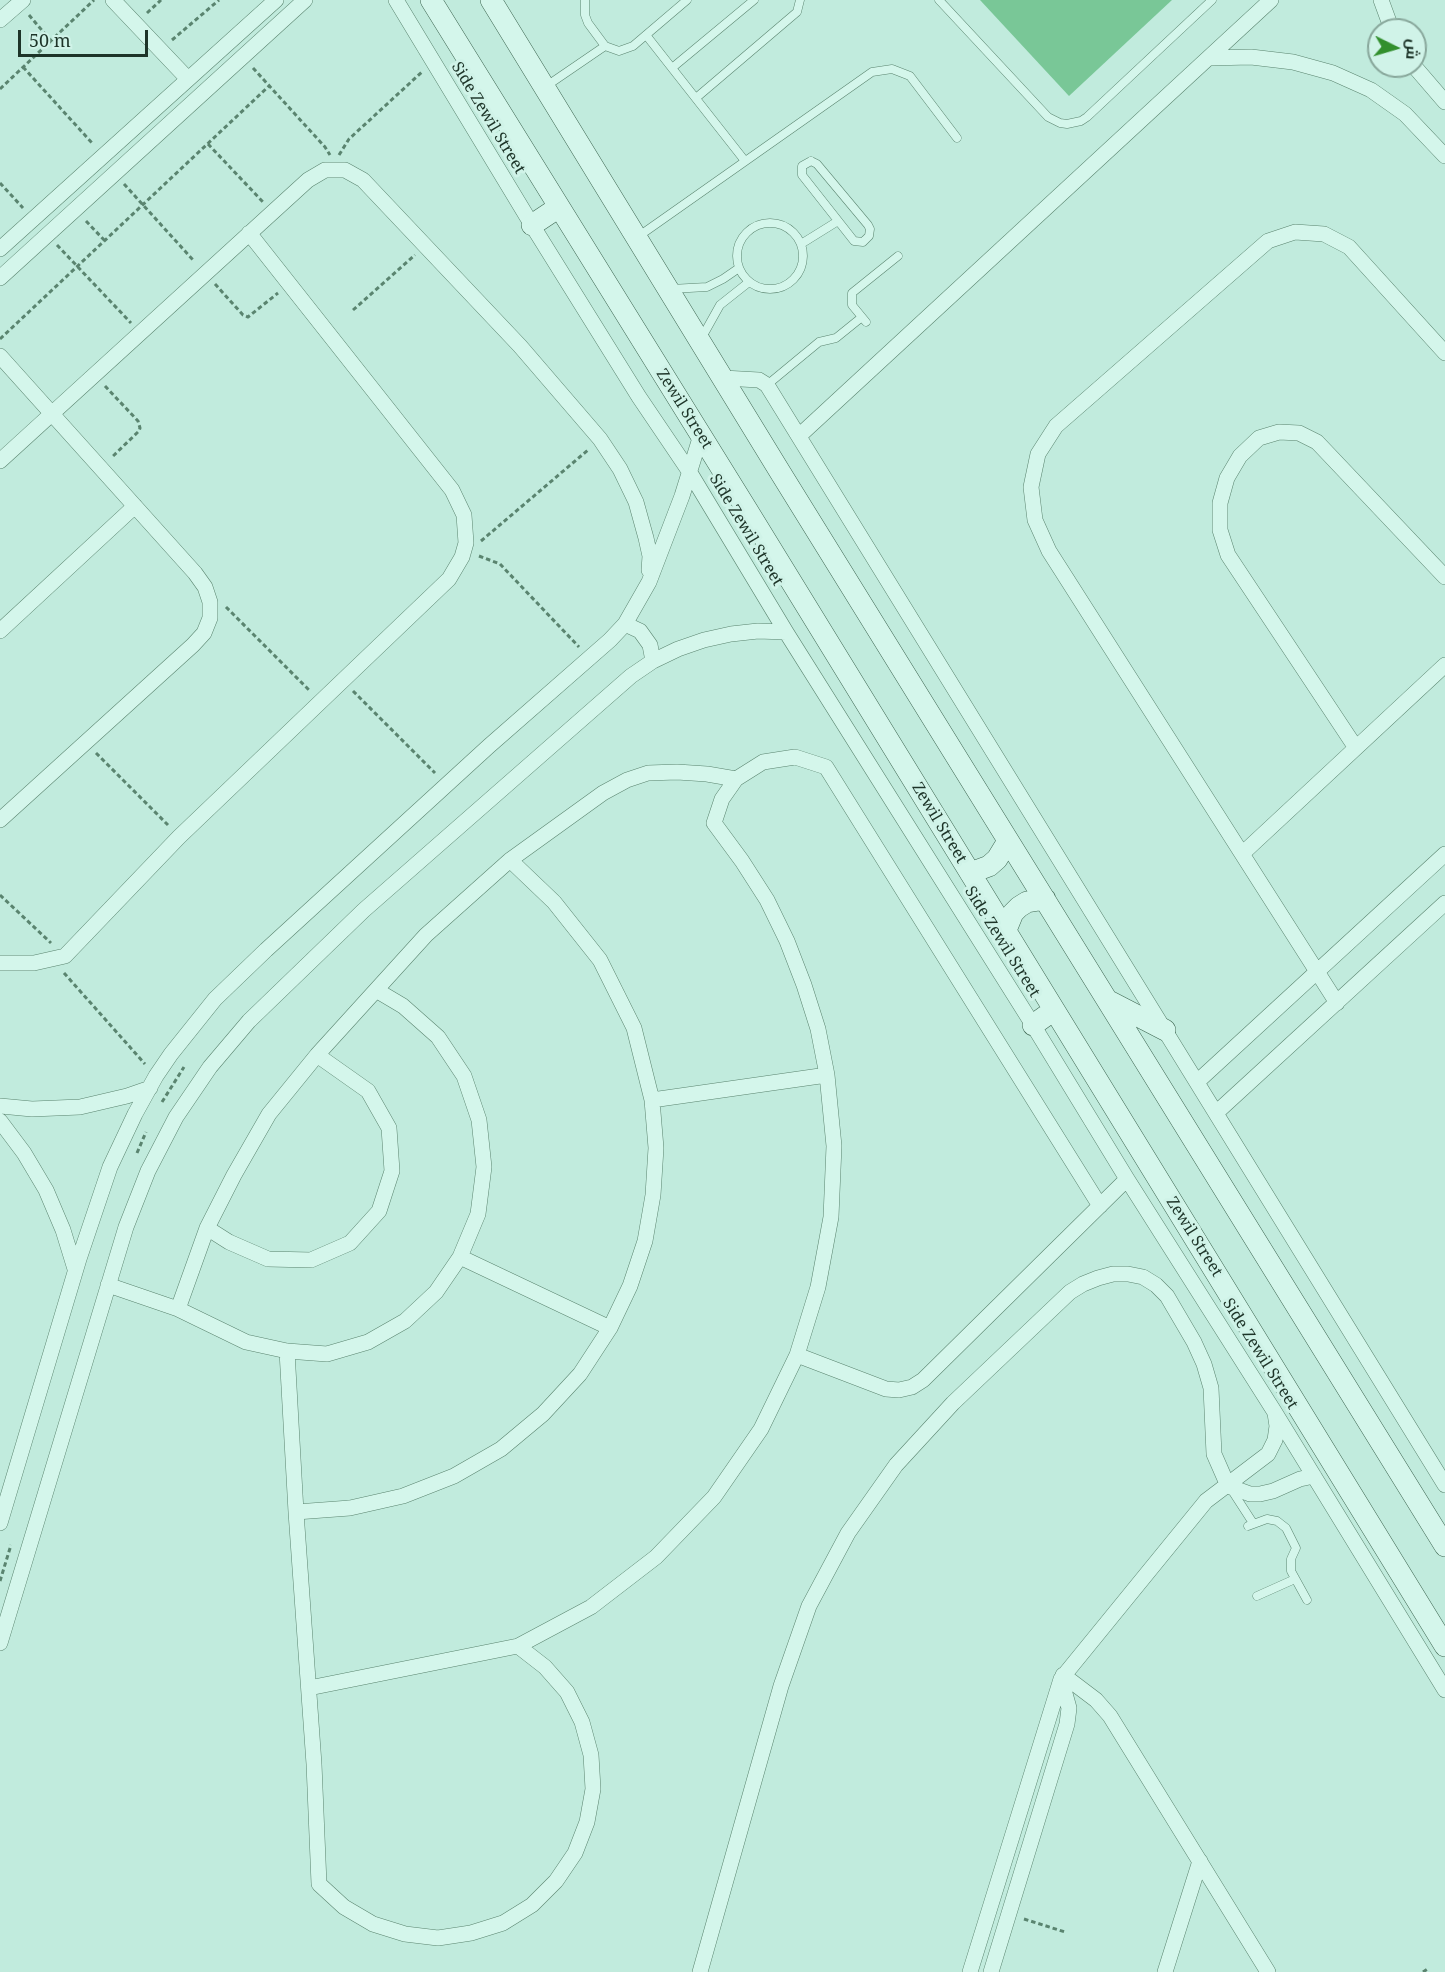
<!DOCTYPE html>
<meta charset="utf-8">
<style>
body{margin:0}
#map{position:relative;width:1445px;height:1972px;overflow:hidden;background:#c1ebdd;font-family:"Noto Serif",Cairo,serif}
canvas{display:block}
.north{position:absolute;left:1367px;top:18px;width:60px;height:60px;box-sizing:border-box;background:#d0f3e8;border:2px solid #88a79b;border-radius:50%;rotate:95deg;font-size:16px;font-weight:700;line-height:24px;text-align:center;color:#1d3428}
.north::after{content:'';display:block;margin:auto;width:21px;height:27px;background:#328f2d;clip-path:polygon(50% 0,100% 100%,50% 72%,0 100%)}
.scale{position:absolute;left:18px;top:30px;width:130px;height:27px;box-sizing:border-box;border:3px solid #1d3428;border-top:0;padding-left:8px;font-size:18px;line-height:21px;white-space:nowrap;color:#1d3428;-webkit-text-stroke:4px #d0f3e8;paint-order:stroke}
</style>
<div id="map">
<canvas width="1445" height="1972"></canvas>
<div class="north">ش</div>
<div class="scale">50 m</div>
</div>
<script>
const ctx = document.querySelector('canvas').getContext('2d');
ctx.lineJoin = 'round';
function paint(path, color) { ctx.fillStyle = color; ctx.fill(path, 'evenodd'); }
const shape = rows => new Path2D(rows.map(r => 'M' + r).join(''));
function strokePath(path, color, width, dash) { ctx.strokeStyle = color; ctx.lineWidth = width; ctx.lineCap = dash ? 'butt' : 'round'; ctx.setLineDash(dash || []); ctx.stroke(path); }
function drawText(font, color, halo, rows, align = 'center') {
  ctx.font = font + ' "Noto Serif",serif'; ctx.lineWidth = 6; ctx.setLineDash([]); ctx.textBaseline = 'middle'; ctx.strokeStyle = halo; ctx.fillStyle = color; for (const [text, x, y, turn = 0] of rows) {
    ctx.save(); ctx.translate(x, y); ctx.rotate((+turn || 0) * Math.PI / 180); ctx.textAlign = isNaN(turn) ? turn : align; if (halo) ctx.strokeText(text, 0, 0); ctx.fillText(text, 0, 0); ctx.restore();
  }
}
paint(shape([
 [980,0,1172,0,1069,96]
]), '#79c797');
const lane = shape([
 [585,0,585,15,588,23,605,46,619,51,633,46,687,0],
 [939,0,1048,117,1060,123,1067,124,1081,121,1087,117,1212,0],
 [646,35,745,161],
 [672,68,754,0],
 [545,87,605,46],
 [696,98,797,12,800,0],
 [811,161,817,164,868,225,870,229,869,236,863,242,854,241,802,175,802,166,811,161],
 '737 256a33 33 0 1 1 66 0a33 33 0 1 1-66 0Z',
 [639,236,872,72,892,69,910,76,957,138],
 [801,244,838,221],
 [671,289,707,287,723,279,739,268],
 [866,322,852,305,852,293,898,256],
 [701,339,720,305,749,282],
 [767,385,819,342,836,338,862,317],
 [1231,1489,1253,1523],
 [1248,1526,1267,1519,1277,1521,1286,1528,1296,1548,1291,1559,1291,1571,1307,1600],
 [1257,1596,1295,1579]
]);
const street = shape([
 [113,0,187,78],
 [396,0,532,225,639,397,689,471,786,632,1033,1025,1127,1179,1274,1411,1445,1690],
 [1381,0,1392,30],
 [0,20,23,0],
 [1209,58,1251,57,1293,62,1333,73,1371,90,1405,114,1445,156],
 [1414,66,1445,102],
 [0,249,276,0],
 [0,278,305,0],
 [0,356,195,573,205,587,210,602,210,618,204,633,193,645,0,820],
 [723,378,759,380,767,385,1445,1485],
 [799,436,1271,0],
 [0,461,308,180,325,170,345,170,363,180,520,346,600,439,620,469,636,502,646,538,650,556,649,570],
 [625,624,640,631,650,645,653,661],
 [0,631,135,506],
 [1356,748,1228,555,1220,530,1220,503,1227,478,1240,456,1259,438,1279,432,1299,433,1317,442,1445,577],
 [1242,854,1445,665],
 [0,963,34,963,65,956,179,837,449,579,462,557,466,543,464,515,452,490,249,233],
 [1337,1003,1049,551,1035,520,1031,487,1038,454,1056,426,1268,241,1295,232,1324,234,1349,247,1445,353],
 [1197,1082,1445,854],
 [652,1100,827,1075],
 [0,1106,32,1109,80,1107,127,1096,150,1088],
 [1216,1113,1445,903],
 [0,1121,24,1153,46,1190,63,1230,75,1269],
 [207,1228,229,1242,268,1259,311,1260,350,1243,379,1211,392,1171,389,1128,368,1091,317,1055],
 [460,1257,610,1328],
 [108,1285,178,1309,246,1342,287,1351,327,1354,368,1342,405,1321,436,1292,460,1257,478,1214,484,1167,479,1120,464,1076,438,1037,403,1006,376,990],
 [178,1309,207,1228,234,1175,269,1114,317,1055,426,935,510,860,603,793,627,780,648,773,677,772,707,774,736,779],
 [287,1351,296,1512,314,1764,319,1884,344,1907,373,1924,405,1934,438,1938,471,1933,503,1923,532,1905,556,1881,575,1853,587,1822,593,1789,591,1755,582,1722,567,1692,545,1667,518,1646],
 [797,1355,886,1389,899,1390,912,1387,923,1380,1127,1179],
 [296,1512,350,1508,403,1496,454,1476,501,1449,543,1414,580,1374,610,1328,630,1286,645,1241,653,1195,656,1148,652,1100,634,1028,600,960,554,902,510,860],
 [0,1523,79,1259,110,1167,135,1114,156,1076,171,1054,215,999,266,950,489,746,610,640,625,624,649,582,682,496,701,435],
 [0,1643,126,1227,148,1171,176,1117,210,1067,249,1021,364,910,631,676,653,661,678,649,704,640,731,634,758,631,786,632],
 [1063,1675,1096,1700,1110,1716,1268,1972],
 [309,1688,518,1646,591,1607,656,1557,714,1497,761,1429,797,1355,818,1287,831,1217,834,1146,827,1075,818,1029,804,985,787,941,767,900,742,861,714,823,722,799,736,779,763,762,795,757,826,767,1100,1206],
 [700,1972,781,1686,809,1606,848,1533,896,1465,953,1403,1070,1292,1083,1284,1098,1278,1113,1274,1128,1274,1143,1277,1156,1285,1167,1296,1194,1342,1204,1364,1211,1388,1214,1454,1228,1486,1250,1494,1260,1494,1273,1491,1300,1479,1314,1476],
 [970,1972,1061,1679,1206,1501,1268,1454,1275,1440,1277,1426,1275,1413],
 [991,1972,1067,1724,1069,1708,1061,1679],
 [1165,1972,1200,1861]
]);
const secondary = shape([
 [431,0,746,508,1445,1646],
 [491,0,780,472,1445,1546],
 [532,225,559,207],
 [970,873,989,866,997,859,1008,841],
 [1006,930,1013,913,1019,907,1027,902,1045,899],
 [1107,1000,1165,1030],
 [1033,1025,1054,1010]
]);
strokePath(lane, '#5a846f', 9);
strokePath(street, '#5a846f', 16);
strokePath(secondary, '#3d6550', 22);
strokePath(shape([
 [147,13,161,0],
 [29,15,51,41],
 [172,40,219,0],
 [23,67,93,144],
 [253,68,325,147,330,155],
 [0,89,94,0],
 [208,144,263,202],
 [339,155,349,139,423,71],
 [0,183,23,208],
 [124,184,194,261],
 [86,221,105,241],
 [57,245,131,323],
 [215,284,243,315,248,317,278,293],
 [353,310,415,255],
 [0,339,269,86],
 [105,386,138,421,140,428,139,431,111,458],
 [481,541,588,450],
 [479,556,500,564,579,647],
 [226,607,310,691],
 [353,691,435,773],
 [96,753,168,825],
 [0,895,51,943],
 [64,973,145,1064],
 [162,1102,184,1067],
 [137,1153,146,1132],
 [0,1581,11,1545],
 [1024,1919,1065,1932],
 [1423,1972,1429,1968]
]), '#5a846f', 3, [4.5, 3]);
strokePath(lane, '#d4f6eb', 8);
strokePath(street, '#d4f6eb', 15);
strokePath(secondary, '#d4f6eb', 21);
drawText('16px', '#1d3428', '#d0f3e8', [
 ["Side Zewil Street",488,118,59],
 ["Zewil Street",684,409,58],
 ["Side Zewil Street",746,530,59],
 ["Zewil Street",939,823,59],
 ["Side Zewil Street",1002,942,58],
 ["Zewil Street",1194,1237,58],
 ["Side Zewil Street",1260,1354,58]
]);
</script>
